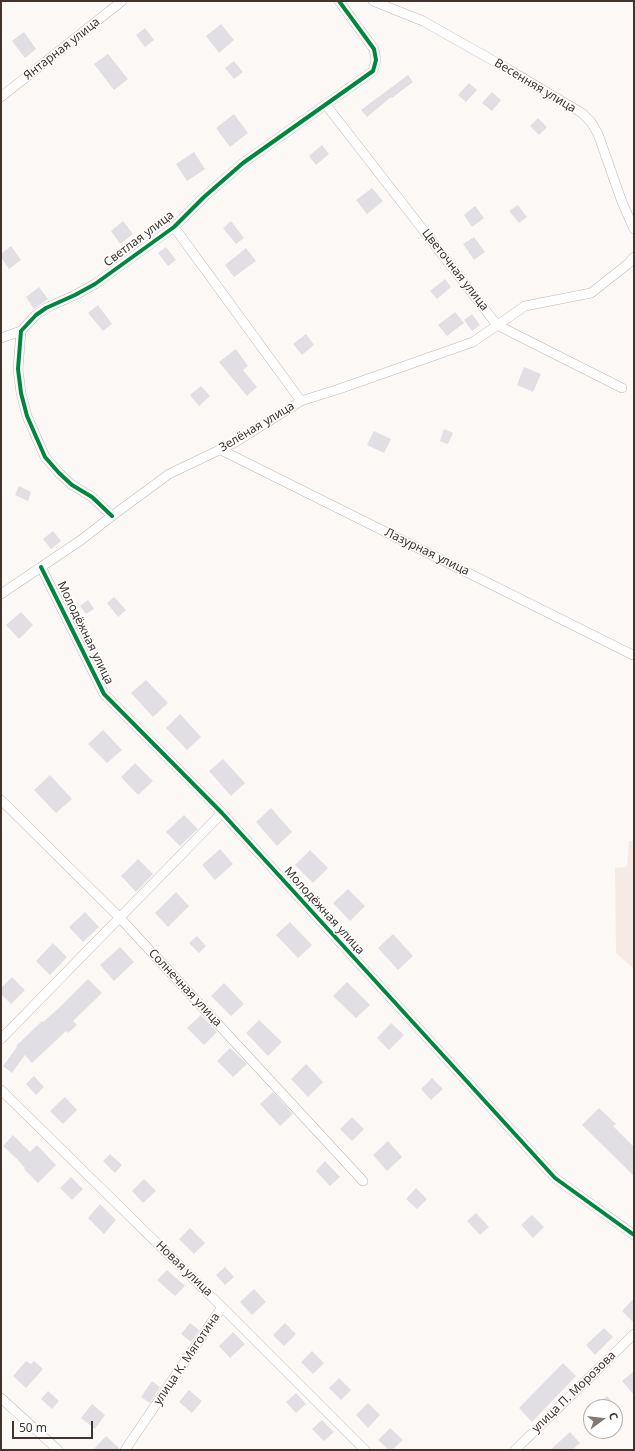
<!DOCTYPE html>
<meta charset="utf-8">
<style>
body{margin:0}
#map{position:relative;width:635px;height:1451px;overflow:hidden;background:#fcf8f6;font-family:"Noto Sans",sans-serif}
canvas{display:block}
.frame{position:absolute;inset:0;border:2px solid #41342d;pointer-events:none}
.north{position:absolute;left:583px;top:1399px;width:40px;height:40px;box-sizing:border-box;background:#fff;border:1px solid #b3aeab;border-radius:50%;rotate:75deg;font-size:11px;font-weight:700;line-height:16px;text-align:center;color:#41342d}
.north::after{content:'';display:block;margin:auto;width:14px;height:18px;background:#827973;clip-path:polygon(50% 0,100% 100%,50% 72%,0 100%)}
.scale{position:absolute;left:12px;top:1421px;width:81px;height:18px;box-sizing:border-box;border:2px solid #41342d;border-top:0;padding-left:5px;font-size:12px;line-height:14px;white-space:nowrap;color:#41342d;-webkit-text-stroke:3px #fff;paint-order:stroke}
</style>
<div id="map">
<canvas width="635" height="1451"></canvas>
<div class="frame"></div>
<div class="north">С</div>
<div class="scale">50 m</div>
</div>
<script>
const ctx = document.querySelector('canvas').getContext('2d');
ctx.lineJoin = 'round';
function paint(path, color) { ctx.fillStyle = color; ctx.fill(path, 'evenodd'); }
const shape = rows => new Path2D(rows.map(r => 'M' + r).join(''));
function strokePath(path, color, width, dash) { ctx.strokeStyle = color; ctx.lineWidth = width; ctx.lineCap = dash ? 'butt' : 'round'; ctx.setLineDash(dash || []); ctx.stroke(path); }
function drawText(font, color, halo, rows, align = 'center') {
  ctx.font = font + ' "Noto Sans",sans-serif'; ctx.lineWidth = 3; ctx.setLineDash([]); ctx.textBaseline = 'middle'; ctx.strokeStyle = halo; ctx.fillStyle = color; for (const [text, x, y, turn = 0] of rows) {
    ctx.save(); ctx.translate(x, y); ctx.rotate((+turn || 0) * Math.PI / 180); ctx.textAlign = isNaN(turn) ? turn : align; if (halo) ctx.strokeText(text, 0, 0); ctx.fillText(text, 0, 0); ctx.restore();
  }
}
paint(shape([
 [629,841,634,841,634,969,616,953,615,868,627,867]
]), '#f6eae5');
paint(shape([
 [221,24,234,40,219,53,206,36],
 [145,28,154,40,145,47,136,35],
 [24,32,36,49,25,58,12,41],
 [108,54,128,79,114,90,94,64],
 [234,61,243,72,234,79,225,68],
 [408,75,413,82,392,98,391,97,367,117,361,110],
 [469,83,477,90,466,102,458,95],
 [492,92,501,100,492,111,482,103],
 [234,114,248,133,230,147,216,128],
 [538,118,547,127,539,135,530,126],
 [322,145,329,154,316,165,309,156],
 [194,152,205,169,187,181,176,164],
 [372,188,383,201,367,214,356,200],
 [518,205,527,217,519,223,509,211],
 [475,206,484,218,472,227,464,215],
 [123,221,133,234,120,244,111,231],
 [231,221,244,238,236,244,223,228],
 [474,237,485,252,474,260,463,244],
 [11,246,21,260,9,269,1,257,1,254],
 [166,247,176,260,168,266,158,253],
 [246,248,256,261,234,277,225,265],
 [445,279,451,287,437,299,430,291],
 [39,287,48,299,34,309,26,297],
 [98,305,112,324,103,331,88,313],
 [455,312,464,323,447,336,438,325],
 [472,314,480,325,472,331,464,320],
 [306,334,314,345,302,355,293,344],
 [236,349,248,366,243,370,257,387,247,396,219,362],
 [524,367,541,374,533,392,517,385],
 [201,386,210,396,199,406,190,395],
 [444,429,453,433,448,444,440,441],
 [374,431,391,439,384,453,367,445],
 [19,486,31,492,28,501,15,495],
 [53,531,61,541,51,549,43,539],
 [114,597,126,610,118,617,107,603],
 [88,600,94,609,86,614,80,606],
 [21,612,33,625,19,639,6,625],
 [146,680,168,703,153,717,131,693],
 [180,714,201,737,187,750,166,728],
 [103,730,122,750,107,763,88,744],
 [223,759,245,783,231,796,209,771],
 [135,763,153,781,138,795,121,777],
 [50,775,72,799,56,813,34,790],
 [271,808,292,832,277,846,256,822],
 [184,815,198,829,180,846,166,832],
 [220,849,233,864,215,880,202,865],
 [310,850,328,868,313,883,295,865],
 [138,859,153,874,136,892,121,876],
 [348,889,365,906,350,921,333,903],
 [176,892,189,906,168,927,155,913],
 [85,912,99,927,83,942,69,927],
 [290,922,312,945,298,958,276,935],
 [393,934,413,956,398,970,378,948],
 [197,936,206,946,199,953,189,943],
 [53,943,67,957,50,975,36,961],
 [120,947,134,962,114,981,100,965],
 [12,977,25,990,11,1004,1,994,1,988],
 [88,979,102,993,73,1021,77,1025,68,1033,66,1031,32,1063,25,1055,12,1073,3,1066,17,1047,16,1046,42,1021,43,1022,60,1007],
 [347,982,370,1005,356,1018,333,996],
 [224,983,244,1004,231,1016,211,996],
 [201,1015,217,1032,204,1045,187,1028],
 [259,1020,282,1042,268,1056,246,1033],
 [391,1023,404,1035,389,1050,377,1038],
 [230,1048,247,1064,233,1077,217,1061],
 [306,1064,323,1082,308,1097,291,1079],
 [34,1076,44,1087,36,1095,26,1084],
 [432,1078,443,1089,431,1100,421,1089],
 [273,1092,293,1114,280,1126,260,1104],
 [65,1097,77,1110,63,1124,50,1111],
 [599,1108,616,1124,613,1126,634,1147,634,1176,582,1125],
 [352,1117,364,1129,352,1141,340,1129],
 [13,1135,30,1152,37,1145,56,1165,38,1183,24,1169,25,1168,17,1159,3,1146],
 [388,1141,402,1157,387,1171,373,1155],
 [110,1154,122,1165,115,1173,103,1161],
 [325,1161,340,1177,330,1186,316,1171],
 [71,1177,83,1189,72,1200,60,1188],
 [144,1179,156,1191,143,1203,132,1191],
 [416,1188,427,1199,417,1209,406,1199],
 [100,1204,116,1220,104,1234,88,1218],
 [476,1213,489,1227,480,1235,467,1221],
 [532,1215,544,1227,533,1238,521,1225],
 [190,1228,205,1243,194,1254,179,1239],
 [225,1267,234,1277,225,1285,216,1275],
 [167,1270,185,1286,175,1296,157,1280],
 [254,1289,266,1302,252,1315,240,1302],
 [634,1298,634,1323,622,1311],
 [190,1323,199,1330,191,1342,181,1334],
 [285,1323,296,1334,284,1346,273,1335],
 [604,1328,613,1337,595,1355,586,1345],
 [233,1332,245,1344,230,1358,219,1346],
 [312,1351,324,1363,313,1374,301,1362],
 [26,1361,31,1364,34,1361,43,1369,26,1388,13,1376],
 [563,1363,576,1376,532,1422,519,1408],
 [634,1371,634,1395,622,1381],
 [339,1378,351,1390,341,1400,329,1388],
 [152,1381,160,1387,150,1403,141,1397],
 [189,1390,202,1401,192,1413,179,1402],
 [48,1391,59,1401,52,1409,41,1399],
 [296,1393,306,1404,296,1413,286,1402],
 [607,1396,617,1407,595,1407],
 [368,1403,380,1415,368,1428,356,1415],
 [92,1404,105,1415,95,1429,81,1418],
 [322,1420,334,1432,324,1441,312,1429],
 [390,1428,403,1440,392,1450,389,1450,378,1440],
 [570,1432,580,1443,572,1450,550,1450],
 [106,1436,119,1448,119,1450,93,1450]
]), '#e1dfe3');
const street = shape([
 [373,1,423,21,508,69,582,113,591,122,598,134,622,202,634,229],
 [1,97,122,1],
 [326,105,497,325,622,388],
 [1,338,21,331],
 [301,401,339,389,473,342,525,306,591,293,628,264,634,257],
 [221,450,633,655],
 [112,516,92,497,72,485,59,473,45,457,27,416,21,393,18,369,21,331,36,315,46,308,75,295,95,284,174,227,204,197,243,163,373,71,376,60,374,49,339,1],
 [41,567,104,694,222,813,555,1178,634,1235],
 [1,594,81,540,112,516,169,474,234,443,301,401,174,227],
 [1,800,120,918,363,1181],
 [1,1039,222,813],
 [1,1090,222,1307,365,1450],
 [1,1398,58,1450],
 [125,1450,222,1307],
 [515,1450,634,1334]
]);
strokePath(street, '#c1b9b5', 10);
strokePath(street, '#fffefe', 9);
strokePath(shape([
 [112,516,92,497,72,485,59,473,45,457,27,416,21,393,18,369,21,331,36,315,46,308,75,295,95,284,174,227,204,197,243,163,373,71,376,60,374,49,339,1],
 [41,567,104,694,222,813,555,1178,634,1235]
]), '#00873e', 4);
drawText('12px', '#41342d', '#fff', [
 ["Янтарная улица",62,49,-38],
 ["Весенняя улица",535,86,31],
 ["Светлая улица",139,239,-37],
 ["Цветочная улица",455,270,52],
 ["Зелёная улица",257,427,-31],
 ["Лазурная улица",427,552,26],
 ["Молодёжная улица",85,633,64],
 ["Молодёжная улица",324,911,48],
 ["Солнечная улица",185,988,47],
 ["Новая улица",184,1269,44],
 ["улица К. Мяготина",187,1359,-56],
 ["улица П. Морозова",574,1392,-44]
]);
</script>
